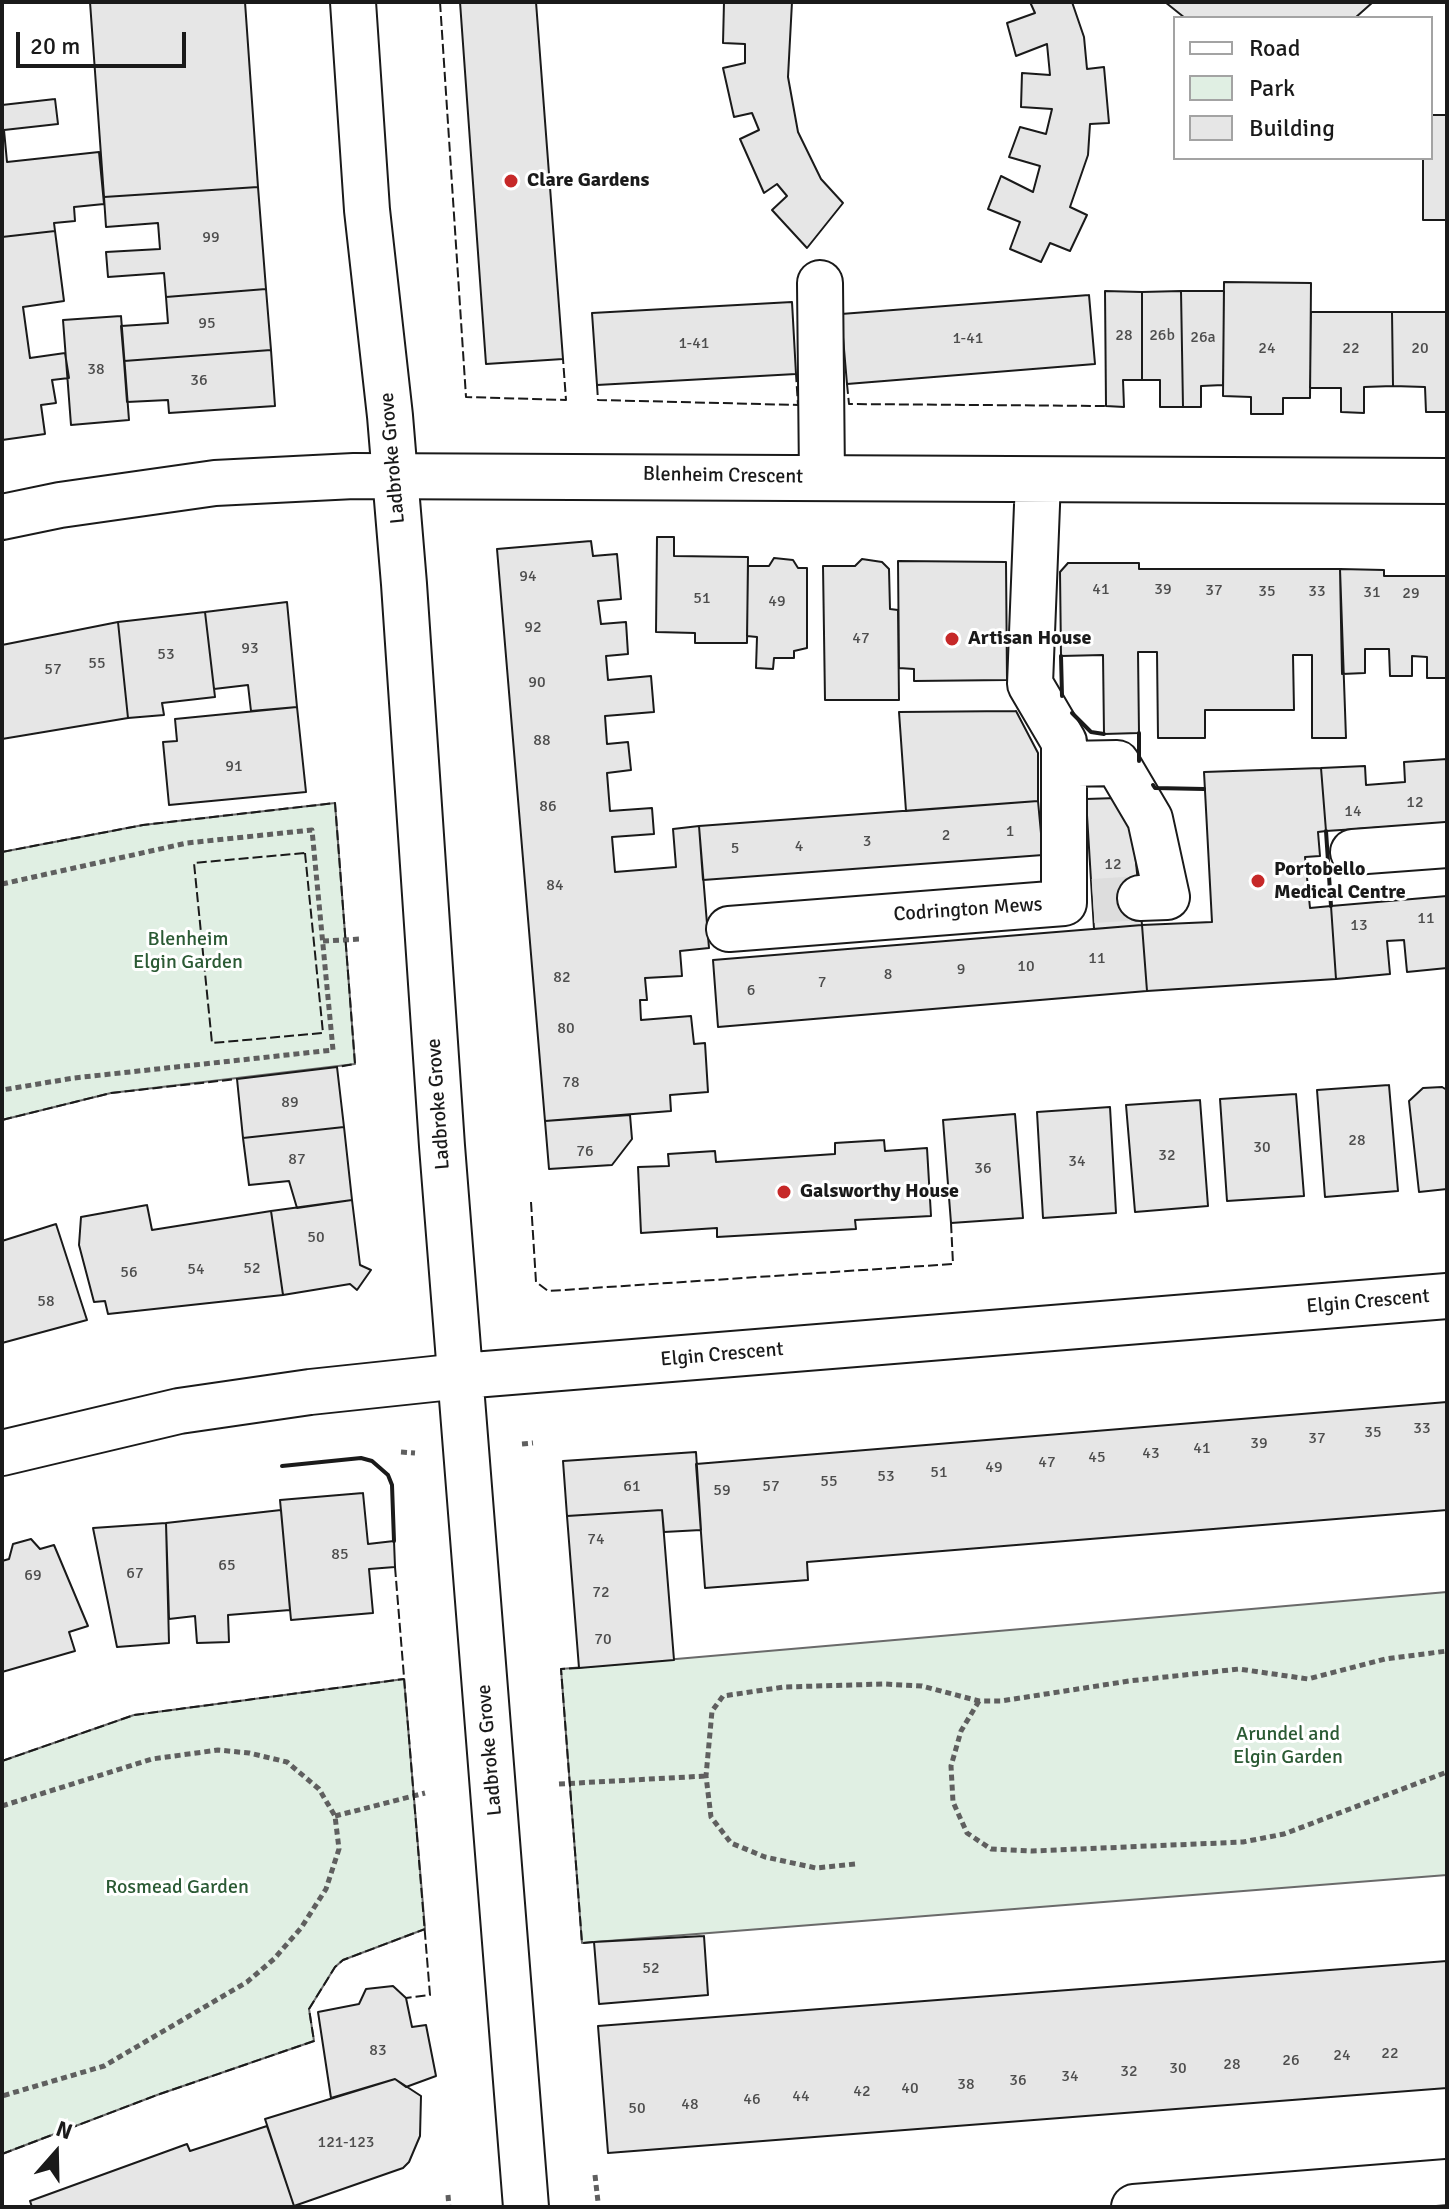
<!DOCTYPE html>
<style>
body{margin:0}
#map{position:relative;width:1449px;height:2209px;overflow:hidden;background:#fff;font-family:Signika,sans-serif}
canvas{display:block}
.frame{position:absolute;inset:0;border:4px solid #1a1a1a;pointer-events:none}
.legend{position:absolute;left:1173px;top:16px;width:260px;height:144px;box-sizing:border-box;background:#fff;border:2px solid #a3a3a3;margin:0;padding:10px 14px;list-style:none;font-size:24px;color:#1a1a1a}
.legend li{display:flex;align-items:center;gap:16px;height:40px}
.legend b{width:40px;border:2px solid #a3a3a3}
.north{position:absolute;left:16px;top:2113px;width:80px;height:80px;-webkit-text-stroke:6px #fff;paint-order:stroke;rotate:20deg;font-size:22px;font-weight:700;line-height:32px;text-align:center;color:#1a1a1a}
.north::after{content:'';display:block;margin:auto;width:28px;height:36px;background:#1a1a1a;clip-path:polygon(50% 0,100% 100%,50% 72%,0 100%)}
.scale{position:absolute;left:16px;top:32px;width:170px;height:36px;box-sizing:border-box;border:4px solid #1a1a1a;border-top:0;padding-left:10px;font-size:24px;line-height:28px;white-space:nowrap;color:#1a1a1a;-webkit-text-stroke:6px #fff;paint-order:stroke}
</style>
<div id="map">
<canvas width="1449" height="2209"></canvas>
<div class="frame"></div>
<ul class="legend">
<li><b style="height:10px;background:#fff"></b>Road</li>
<li><b style="height:22px;background:#e0efe3"></b>Park</li>
<li><b style="height:22px;background:#e6e6e6"></b>Building</li>
</ul>
<div class="north">N</div>
<div class="scale">20 m</div>
</div>
<script>
const ctx = document.querySelector('canvas').getContext('2d');
ctx.lineJoin = 'round';
function paint(path, color) { ctx.fillStyle = color; ctx.fill(path, 'evenodd'); }
const shape = rows => new Path2D(rows.map(r => 'M' + r).join(''));
function strokePath(path, color, width, dash) { ctx.strokeStyle = color; ctx.lineWidth = width; ctx.lineCap = dash ? 'butt' : 'round'; ctx.setLineDash(dash || []); ctx.stroke(path); }
function drawText(font, color, halo, rows, align = 'center') {
  ctx.font = font + ' Signika,sans-serif'; ctx.lineWidth = 6; ctx.setLineDash([]); ctx.textBaseline = 'middle'; ctx.strokeStyle = halo; ctx.fillStyle = color; for (const [text, x, y, turn = 0] of rows) {
    ctx.save(); ctx.translate(x, y); ctx.rotate((+turn || 0) * Math.PI / 180); ctx.textAlign = isNaN(turn) ? turn : align; if (halo) ctx.strokeText(text, 0, 0); ctx.fillText(text, 0, 0); ctx.restore();
  }
}
const green = shape([
 [335,803,355,1064,111,1093,2,1120,2,852,143,825,335,803],
 [1447,1592,1447,1875,582,1943,561,1669,1447,1592],
 [404,1679,425,1929,343,1960,335,1967,309,2009,314,2041,157,2095,2,2154,2,1761,134,1715,404,1679]
]);
paint(green, '#e0efe3');
strokePath(green, '#6a6a6a', 2);
const building = shape([
 [90,2,245,2,258,187,104,197,90,2],
 [460,2,536,2,563,359,486,364,460,2],
 [724,2,792,2,788,77,798,132,821,179,843,203,807,248,772,210,787,196,777,184,764,193,740,139,759,130,752,113,734,117,723,68,745,63,745,44,723,43,724,2],
 [1030,2,1072,2,1084,37,1087,69,1104,67,1109,123,1090,124,1088,155,1070,207,1087,215,1070,251,1050,243,1041,262,1010,249,1020,222,988,209,1001,176,1033,192,1040,166,1009,157,1020,127,1046,134,1052,109,1021,107,1022,73,1050,75,1047,44,1016,56,1007,23,1035,13,1030,2],
 [1165,2,1373,2,1355,18,1185,18,1165,2],
 [55,99,58,124,4,130,7,162,99,152,104,204,74,207,75,221,54,223,55,231,2,237,2,105,55,99],
 [1431,115,1447,115,1447,220,1423,220,1423,158,1431,158,1431,115],
 [258,187,266,289,166,297,164,273,108,277,106,252,160,249,158,223,106,227,104,197,258,187],
 [55,231,64,301,23,307,30,358,65,353,69,378,52,380,56,403,41,405,45,434,2,440,2,237,55,231],
 [1224,282,1311,283,1310,398,1283,398,1283,414,1251,414,1251,397,1223,396,1224,282],
 [266,289,271,350,124,361,121,326,168,323,166,297,266,289],
 [1105,291,1142,292,1142,380,1123,380,1124,407,1106,406,1105,291],
 [1181,291,1224,291,1223,385,1201,386,1201,407,1183,407,1181,291],
 [1181,291,1183,407,1160,407,1160,380,1142,380,1142,292,1181,291],
 [1089,295,1095,364,847,384,841,314,1089,295],
 [792,302,796,374,597,385,592,313,792,302],
 [1311,312,1392,312,1393,386,1364,387,1364,413,1341,412,1341,388,1310,388,1311,312],
 [1392,312,1447,312,1447,412,1426,412,1425,387,1393,386,1392,312],
 [121,316,129,420,71,425,63,320,121,316],
 [271,350,275,406,169,413,168,400,127,402,124,361,271,350],
 [657,537,674,537,674,556,748,557,747,643,695,643,695,633,656,632,657,537],
 [591,541,593,556,617,554,621,599,598,601,601,624,626,622,628,654,606,656,608,680,651,676,654,712,605,716,607,744,628,742,631,770,607,773,610,811,652,808,654,834,612,837,615,872,676,867,673,829,699,826,709,948,680,951,682,976,645,978,647,1000,640,1000,641,1020,691,1016,694,1044,705,1043,708,1092,670,1095,671,1111,545,1121,497,549,591,541],
 [774,558,793,560,798,568,807,568,807,648,794,651,794,658,774,658,773,669,756,668,757,637,747,636,748,566,769,566,774,558],
 [862,559,882,562,889,569,890,609,898,610,899,700,825,700,823,566,855,566,862,559],
 [898,561,1006,562,1007,680,914,681,914,669,899,668,898,561],
 [1068,563,1139,563,1139,569,1340,569,1346,738,1312,738,1312,655,1293,655,1294,710,1205,710,1205,738,1158,738,1157,652,1138,652,1139,733,1104,734,1103,655,1061,656,1060,572,1068,563],
 [1340,569,1384,570,1384,576,1447,576,1447,678,1427,678,1427,657,1412,656,1412,676,1390,676,1389,649,1365,649,1365,673,1342,674,1340,569],
 [287,602,297,707,251,711,248,685,214,689,205,612,287,602],
 [205,612,215,697,162,703,164,715,128,718,118,622,205,612],
 [118,622,128,718,2,739,2,645,118,622],
 [297,707,306,792,169,805,163,742,177,741,175,719,297,707],
 [1016,711,1038,753,1038,801,906,811,899,712,1016,711],
 [1447,759,1447,823,1326,831,1321,768,1365,766,1366,785,1405,782,1404,762,1447,759],
 [1321,768,1326,831,1318,832,1320,856,1305,857,1310,908,1331,906,1336,979,1147,991,1142,925,1212,922,1204,772,1321,768],
 [1117,798,1133,831,1142,925,1094,929,1086,799,1117,798],
 [1038,801,1043,855,703,880,699,826,1038,801],
 [1447,896,1447,968,1407,972,1404,940,1387,941,1390,974,1336,979,1331,906,1447,896],
 [1142,925,1147,991,718,1027,713,960,1142,925],
 [337,1067,344,1127,243,1138,237,1079,337,1067],
 [1389,1085,1398,1191,1325,1197,1317,1090,1389,1085],
 [1442,1087,1447,1090,1447,1189,1419,1192,1409,1101,1423,1088,1442,1087],
 [1296,1094,1304,1196,1227,1201,1220,1099,1296,1094],
 [1200,1100,1208,1206,1135,1212,1126,1105,1200,1100],
 [1110,1107,1116,1213,1043,1218,1037,1112,1110,1107],
 [1015,1114,1023,1218,951,1223,943,1120,1015,1114],
 [630,1115,632,1139,612,1165,549,1169,545,1121,630,1115],
 [344,1127,352,1200,297,1208,289,1181,249,1185,243,1138,344,1127],
 [884,1140,885,1151,927,1148,931,1216,855,1220,856,1229,717,1237,717,1228,641,1233,638,1167,669,1166,668,1154,715,1151,716,1162,835,1154,835,1143,884,1140],
 [352,1200,360,1265,371,1270,357,1290,350,1284,283,1295,271,1211,352,1200],
 [147,1205,152,1230,271,1211,283,1295,108,1314,105,1301,94,1302,79,1245,81,1217,147,1205],
 [56,1224,87,1320,2,1343,2,1241,56,1224],
 [1447,1402,1447,1510,807,1562,808,1580,705,1588,696,1464,1447,1402],
 [696,1452,701,1530,664,1532,662,1510,567,1516,563,1461,696,1452],
 [363,1493,368,1544,394,1541,395,1567,369,1569,373,1613,291,1620,280,1500,363,1493],
 [281,1510,290,1610,228,1615,229,1642,197,1643,195,1616,169,1619,166,1523,281,1510],
 [662,1510,674,1660,579,1668,567,1516,662,1510],
 [166,1523,169,1643,117,1647,93,1528,166,1523],
 [31,1539,40,1549,54,1545,88,1626,69,1632,75,1651,2,1672,2,1561,9,1559,13,1544,31,1539],
 [704,1936,708,1995,599,2004,594,1942,704,1936],
 [1447,1961,1447,2088,608,2153,598,2026,1447,1961],
 [393,1986,406,1998,412,2027,426,2025,436,2076,406,2087,395,2079,331,2098,318,2012,359,2004,366,1989,393,1986],
 [395,2079,421,2096,420,2136,409,2162,403,2168,294,2206,265,2119,395,2079],
 [267,2126,294,2206,290,2207,32,2207,30,2201,187,2144,190,2151,267,2126]
]);
paint(building, '#e6e6e6');
strokePath(building, '#1a1a1a', 2);
strokePath(shape([
 [1093,901,1140,898]
]), '#ddd', 44, [44, 22]);
const minor = shape([
 [820,283,822,477],
 [2,517,60,505,215,483,354,476,1447,481],
 [1065,764,1117,763,1150,819,1167,897,1140,898],
 [1353,852,1447,845],
 [729,929,1064,903,1064,742,1030,684,1038,480],
 [2,1453,179,1411,310,1392,461,1376],
 [1134,2207,1447,2182]
]);
const major = shape([
 [353,2,367,210,390,416,404,584,442,1146,526,2207],
 [461,1376,1447,1296]
]);
strokePath(minor, '#1a1a1a', 48);
strokePath(major, '#1a1a1a', 48);
strokePath(shape([
 [2,884,187,843,312,830,333,1050,74,1078,2,1090],
 [323,941,361,939],
 [522,1444,533,1443],
 [401,1452,415,1453],
 [979,1701,961,1731,951,1766,953,1802,967,1833,991,1849,1032,1851,1243,1842,1284,1834,1447,1772],
 [559,1784,706,1776],
 [2,1806,152,1759,218,1750,249,1753,287,1762,319,1789,335,1816,339,1849,326,1889,301,1928,274,1959,247,1982,104,2066,2,2096],
 [335,1816,425,1793],
 [855,1864,816,1868,765,1857,731,1843,711,1817,706,1776,712,1711,723,1696,784,1687,884,1684,922,1686,979,1701,1001,1701,1129,1681,1239,1669,1308,1679,1385,1659,1447,1651],
 [595,2175,598,2202],
 [448,2195,449,2207]
]), '#5f5f5f', 5, [6, 4]);
strokePath(minor, '#fff', 44);
strokePath(major, '#fff', 44);
strokePath(shape([
 [440,2,466,397,566,400,563,359],
 [847,384,849,404,1106,406],
 [597,385,598,400,798,405,796,374],
 [2,852,143,825,335,803,355,1064,337,1067],
 [305,853,323,1033,212,1043,194,863,305,853],
 [2,1120,111,1093,237,1079],
 [531,1202,536,1282,548,1291,953,1264,951,1223],
 [395,1567,430,1995,406,1998],
 [579,1668,561,1669,582,1943,594,1942],
 [2,1761,134,1715,404,1679],
 [2,2154,157,2095,314,2041,309,2009,335,1967,343,1960,425,1929]
]), '#1a1a1a', 2, [10, 4]);
strokePath(shape([
 [1061,656,1062,696],
 [1072,713,1091,732,1104,734],
 [1139,733,1139,761],
 [1153,785,1155,788,1204,789],
 [1326,831,1331,906],
 [282,1466,361,1458,372,1461,388,1475,392,1485,394,1541]
]), '#1a1a1a', 4);
for (const [x, y, r, color] of [
 [511,181,8,"#c62828"],
 [952,639,8,"#c62828"],
 [1258,881,8,"#c62828"],
 [784,1192,8,"#c62828"]
]) { const dot = new Path2D(); dot.arc(x, y, r, 0, 2 * Math.PI); ctx.fillStyle = color; ctx.fill(dot); strokePath(dot, '#fff', 3); }
drawText('16px', '#4d4d4d', null, [
 ["99",211,238],
 ["95",207,324],
 ["28",1124,336],
 ["26b",1162,336],
 ["26a",1203,338],
 ["1-41",968,339],
 ["1-41",694,344],
 ["24",1267,349],
 ["22",1351,349],
 ["20",1420,349],
 ["38",96,370],
 ["36",199,381],
 ["94",528,577],
 ["41",1101,590],
 ["39",1163,590],
 ["37",1214,591],
 ["35",1267,592],
 ["33",1317,592],
 ["31",1372,593],
 ["29",1411,594],
 ["51",702,599],
 ["49",777,602],
 ["92",533,628],
 ["47",861,639],
 ["93",250,649],
 ["53",166,655],
 ["55",97,664],
 ["57",53,670],
 ["90",537,683],
 ["88",542,741],
 ["91",234,767],
 ["12",1415,803],
 ["86",548,807],
 ["14",1353,812],
 ["1",1010,832],
 ["2",946,836],
 ["3",867,842],
 ["4",799,847],
 ["5",735,849],
 ["12",1113,865],
 ["84",555,886],
 ["11",1426,919],
 ["13",1359,926],
 ["11",1097,959],
 ["10",1026,967],
 ["9",961,970],
 ["8",888,975],
 ["82",562,978],
 ["7",822,983],
 ["6",751,991],
 ["80",566,1029],
 ["78",571,1083],
 ["89",290,1103],
 ["28",1357,1141],
 ["30",1262,1148],
 ["76",585,1152],
 ["32",1167,1156],
 ["87",297,1160],
 ["34",1077,1162],
 ["36",983,1169],
 ["50",316,1238],
 ["52",252,1269],
 ["54",196,1270],
 ["56",129,1273],
 ["58",46,1302],
 ["33",1422,1429],
 ["35",1373,1433],
 ["37",1317,1439],
 ["39",1259,1444],
 ["41",1202,1449],
 ["43",1151,1454],
 ["45",1097,1458],
 ["47",1047,1463],
 ["49",994,1468],
 ["51",939,1473],
 ["53",886,1477],
 ["55",829,1482],
 ["61",632,1487],
 ["57",771,1487],
 ["59",722,1491],
 ["74",596,1540],
 ["85",340,1555],
 ["65",227,1566],
 ["67",135,1574],
 ["69",33,1576],
 ["72",601,1593],
 ["70",603,1640],
 ["52",651,1969],
 ["83",378,2051],
 ["22",1390,2054],
 ["24",1342,2056],
 ["26",1291,2061],
 ["28",1232,2065],
 ["30",1178,2069],
 ["32",1129,2072],
 ["34",1070,2077],
 ["36",1018,2081],
 ["38",966,2085],
 ["40",910,2089],
 ["42",862,2092],
 ["44",801,2097],
 ["46",752,2100],
 ["48",690,2105],
 ["50",637,2109],
 ["121-123",346,2143]
]);
drawText('bold 20px', '#1a1a1a', '#fff', [
 ["Clare Gardens",527,181],
 ["Artisan House",968,639],
 ["Portobello",1274,870],
 ["Medical Centre",1274,893],
 ["Galsworthy House",800,1192]
], 'left');
drawText('20px', '#1a1a1a', '#fff', [
 ["Ladbroke Grove",393,458,-95],
 ["Blenheim Crescent",723,476,1],
 ["Codrington Mews",968,910,-4],
 ["Ladbroke Grove",439,1104,-94],
 ["Elgin Crescent",1368,1302,-5],
 ["Elgin Crescent",722,1355,-5],
 ["Ladbroke Grove",490,1750,-95]
]);
drawText('20px', '#2b5a34', '#fff', [
 ["Blenheim",188,940],
 ["Elgin Garden",188,963],
 ["Arundel and",1288,1735],
 ["Elgin Garden",1288,1758],
 ["Rosmead Garden",177,1888]
]);
</script>
